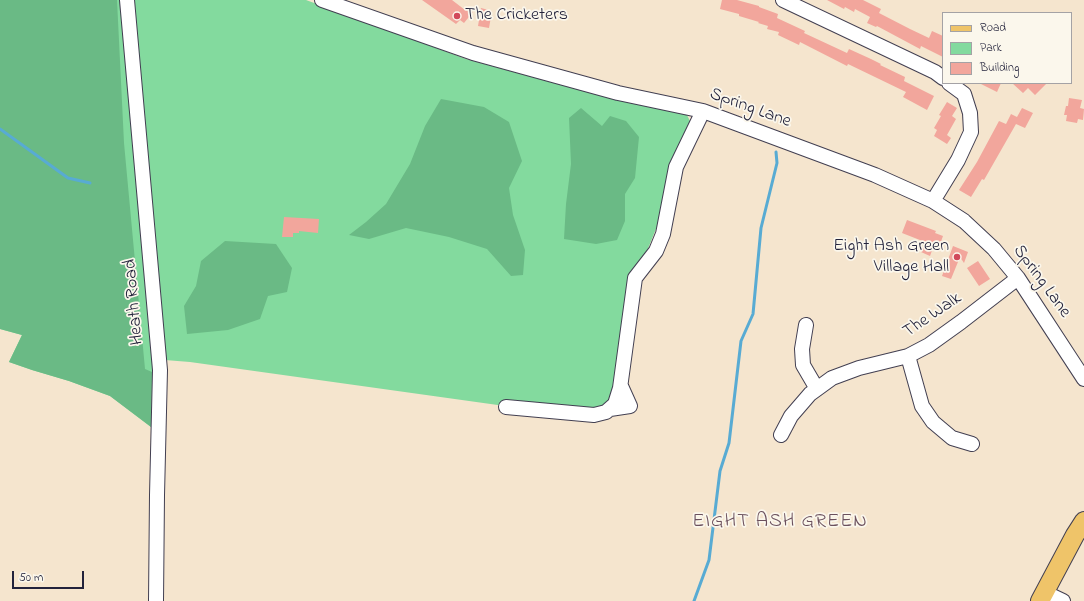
<!DOCTYPE html>
<style>
body{margin:0}
#map{position:relative;width:1084px;height:601px;overflow:hidden;background:#f5e5ce;font-family:"Indie Flower",sans-serif}
canvas{display:block}
.legend{position:absolute;left:942px;top:12px;width:130px;height:72px;box-sizing:border-box;background:#fbf7ec;border:1px solid #a4a2a5;margin:0;padding:5px 7px;list-style:none;font-size:12px;color:#22223b}
.legend li{display:flex;align-items:center;gap:8px;height:20px}
.legend b{width:20px;border:1px solid #a4a2a5}
.scale{position:absolute;left:12px;top:571px;width:72px;height:18px;box-sizing:border-box;border:2px solid #22223b;border-top:0;padding-left:5px;font-size:12px;line-height:14px;white-space:nowrap;color:#22223b;-webkit-text-stroke:3px #fbf7ec;paint-order:stroke}
</style>
<div id="map">
<canvas width="1084" height="601"></canvas>
<ul class="legend">
<li><b style="height:5px;background:#efc469"></b>Road</li>
<li><b style="height:11px;background:#83da9e"></b>Park</li>
<li><b style="height:11px;background:#f2a69c"></b>Building</li>
</ul>
<div class="scale">50 m</div>
</div>
<script>
const ctx = document.querySelector('canvas').getContext('2d');
ctx.lineJoin = 'round';
function paint(path, color) { ctx.fillStyle = color; ctx.fill(path, 'evenodd'); }
const shape = rows => new Path2D(rows.map(r => 'M' + r).join(''));
function strokePath(path, color, width, dash) { ctx.strokeStyle = color; ctx.lineWidth = width; ctx.lineCap = dash ? 'butt' : 'round'; ctx.setLineDash(dash || []); ctx.stroke(path); }
function drawText(font, color, halo, rows, align = 'center') {
  ctx.font = font + ' "Indie Flower",sans-serif'; ctx.lineWidth = 3.5; ctx.setLineDash([]); ctx.textBaseline = 'middle'; ctx.strokeStyle = halo; ctx.fillStyle = color; for (const [text, x, y, turn = 0] of rows) {
    ctx.save(); ctx.translate(x, y); ctx.rotate((+turn || 0) * Math.PI / 180); ctx.textAlign = isNaN(turn) ? turn : align; if (halo) ctx.strokeText(text, 0, 0); ctx.fillText(text, 0, 0); ctx.restore();
  }
}
paint(shape([
 [0,0,306,0,466,59,554,83,687,115,691,123,674,156,668,171,664,209,645,256,612,396,604,410,512,407,190,362,165,360,152,372,151,427,110,396,69,381,32,370,9,362,22,335,0,329]
]), '#83da9e');
paint(shape([
 [0,0,117,0,124,143,145,369,152,372,151,427,110,396,69,381,32,370,9,362,22,335,0,329],
 [441,99,484,107,509,122,522,161,509,188,513,215,525,250,523,275,511,276,487,249,449,237,406,228,369,239,349,235,366,222,386,204,410,164,425,126],
 [581,108,602,126,610,116,626,121,639,137,635,178,625,194,625,221,617,240,596,244,564,239,566,204,571,164,569,118],
 [225,241,276,244,292,268,287,292,268,296,260,319,228,330,187,334,184,306,196,286,201,261]
]), '#6aba85');
strokePath(shape([
 [0,129,68,178,90,183],
 [694,601,709,560,720,471,729,443,741,341,753,314,761,228,777,163,776,152]
]), '#58abd3', 3);
paint(shape([
 [422,0,452,0,465,10,466,7,473,12,464,23,460,20,456,24],
 [722,0,737,0,759,6,759,7,778,14,777,18,805,31,804,33,847,53,849,49,871,59,881,64,880,65,905,77,904,81,934,96,927,110,903,97,906,92,848,64,847,66,800,42,799,45,778,35,779,32,767,29,768,26,758,23,759,22,739,16,739,14,720,9],
 [827,0,863,0,881,9,879,13,910,29,929,38,932,31,943,36,943,57,921,46,920,49,877,26,876,27,867,23,870,17,855,9,854,12,845,7,844,9],
 [481,8,492,11,489,28,478,26],
 [979,83,1001,83,997,92],
 [1012,83,1047,83,1035,95,1028,88,1023,93],
 [1069,98,1082,100,1080,108,1084,109,1083,120,1078,119,1077,123,1066,121,1067,115,1064,115,1066,106,1068,106],
 [947,102,957,108,952,116,956,119,947,135,951,138,947,144,934,136,937,130,934,128,941,116,939,115],
 [1022,108,1033,113,1025,128,1016,124,984,180,982,179,971,197,959,190,977,162,999,121,1006,124,1011,114,1017,117],
 [284,217,319,219,318,233,299,231,299,233,293,233,293,237,282,237],
 [907,220,936,231,935,233,943,236,939,247,934,245,930,256,921,252,925,242,902,233],
 [953,246,968,252,964,263,960,257,951,279,942,276],
 [978,261,990,279,979,286,967,268]
]), '#f2a69c');
const minor = shape([
 [127,0,160,370,157,495,156,601],
 [322,0,473,53,618,93,703,111,875,175,933,201,964,221,994,249,1018,278,1084,379],
 [783,0,935,72,943,78],
 [933,201,958,160,971,132,970,113,964,94,949,83],
 [806,325,802,349,803,365,817,389],
 [908,356,922,406,933,422,952,438,972,444],
 [506,407,594,415,606,412,615,404,620,388,635,278,656,251,663,234,676,167,703,111],
 [610,409,630,406,621,386],
 [781,435,791,416,810,394,832,378,859,368,908,356,929,345,961,322,1018,278],
 [1044,592,1063,601]
]);
const major = shape([
 [1040,601,1075,535,1084,521]
]);
strokePath(minor, '#423f51', 16);
strokePath(major, '#423f51', 20);
strokePath(minor, '#fff', 14);
strokePath(major, '#efc469', 18);
for (const [x, y, r, color] of [
 [457,16,4,"#d1495b"],
 [957,257,4,"#d1495b"]
]) { const dot = new Path2D(); dot.arc(x, y, r, 0, 2 * Math.PI); ctx.fillStyle = color; ctx.fill(dot); strokePath(dot, '#fbf7ec', 1.5); }
drawText('18px', '#22223b', '#fbf7ec', [
 ["The Cricketers",465,16],
 ["Eight Ash Green",949,247,"right"],
 ["Village Hall",949,268,"right"]
], 'left');
drawText('18px', '#22223b', '#fbf7ec', [
 ["Spring Lane",750,109,20],
 ["Spring Lane",1041,282,54],
 ["Heath Road",135,302,-95],
 ["The Walk",933,316,-34]
]);
ctx.letterSpacing = '1px';
drawText('20px', '#6b505d', '#fbf7ec', [
 ["EIGHT ASH GREEN",780,523]
]);
ctx.letterSpacing = '0px';
</script>
